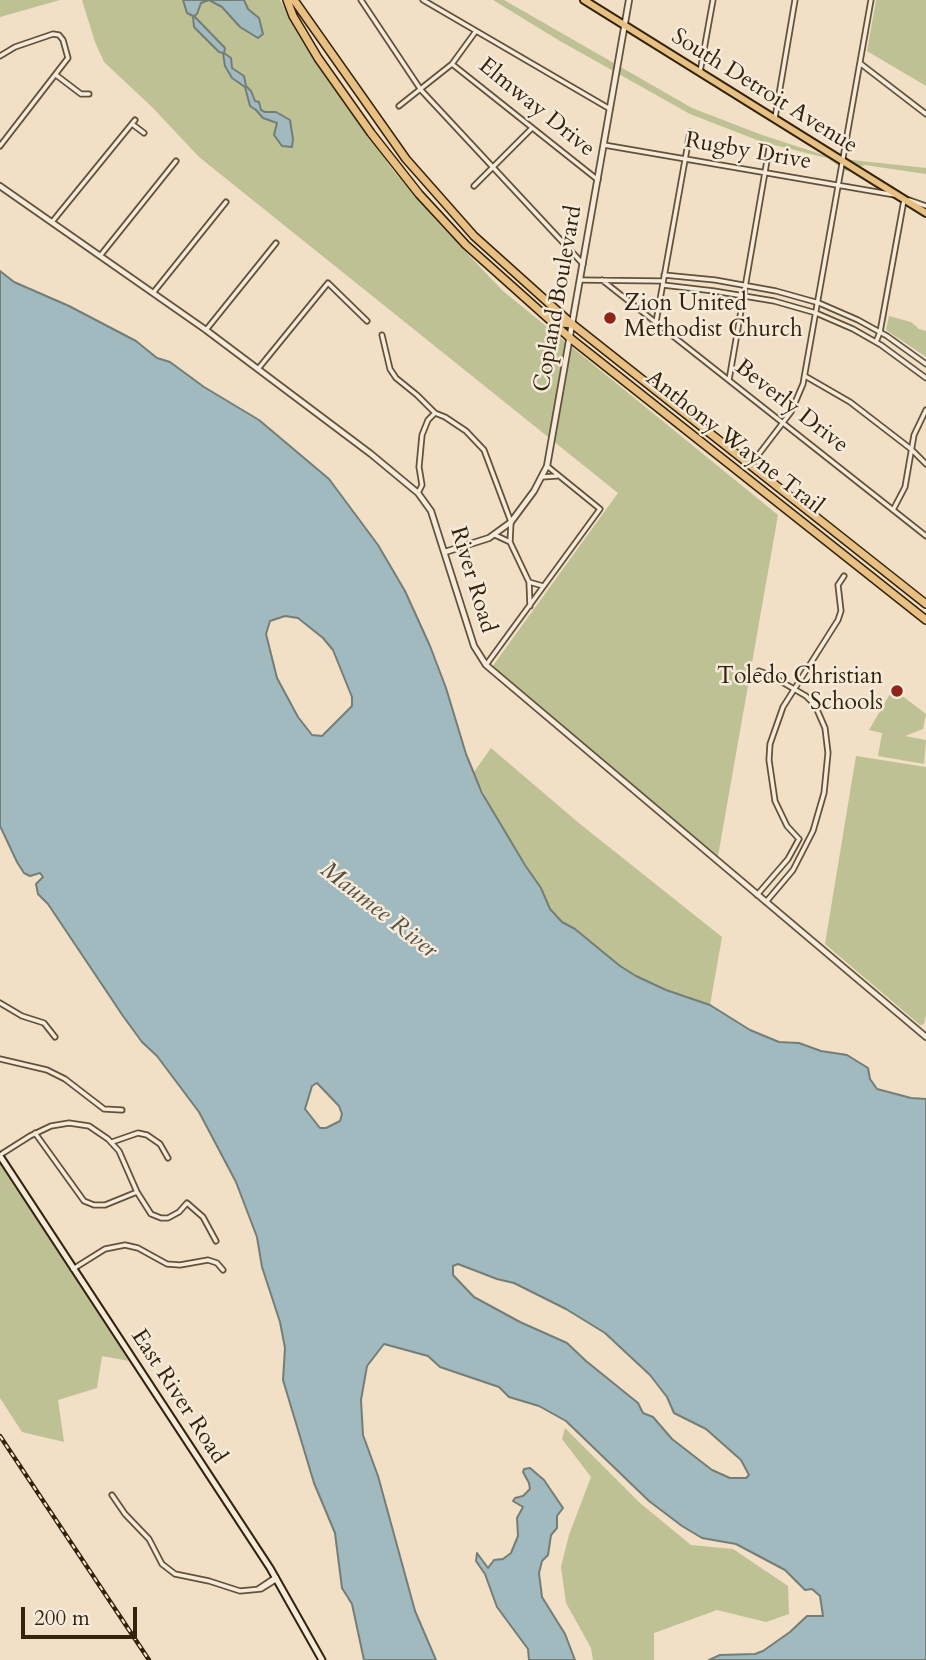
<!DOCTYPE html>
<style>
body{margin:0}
#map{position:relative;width:926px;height:1660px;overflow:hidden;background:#f1dfc6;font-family:Cardo,serif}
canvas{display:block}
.scale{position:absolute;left:21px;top:1607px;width:116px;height:32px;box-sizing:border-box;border:4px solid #33230c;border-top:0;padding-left:9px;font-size:21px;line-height:24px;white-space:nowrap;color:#33230c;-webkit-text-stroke:5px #f6eada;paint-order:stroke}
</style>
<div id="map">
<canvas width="926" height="1660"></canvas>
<div class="scale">200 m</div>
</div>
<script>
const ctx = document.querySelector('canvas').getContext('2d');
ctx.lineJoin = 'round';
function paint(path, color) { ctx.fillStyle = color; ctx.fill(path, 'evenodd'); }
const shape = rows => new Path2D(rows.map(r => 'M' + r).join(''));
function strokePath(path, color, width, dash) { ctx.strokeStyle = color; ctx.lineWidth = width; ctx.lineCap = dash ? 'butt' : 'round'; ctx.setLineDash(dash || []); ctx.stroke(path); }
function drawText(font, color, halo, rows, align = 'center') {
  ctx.font = font + ' Cardo,serif'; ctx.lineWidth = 5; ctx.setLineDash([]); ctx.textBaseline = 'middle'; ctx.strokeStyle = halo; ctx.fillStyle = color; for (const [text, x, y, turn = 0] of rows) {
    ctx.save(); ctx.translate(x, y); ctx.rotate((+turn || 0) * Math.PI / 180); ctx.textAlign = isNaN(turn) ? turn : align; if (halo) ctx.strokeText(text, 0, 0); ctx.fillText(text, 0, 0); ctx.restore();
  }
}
paint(shape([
 [0,0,60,0,0,17],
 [82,0,280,0,315,62,392,169,439,224,503,291,778,515,718,856,492,667,618,493,199,157,152,107,104,62,95,42],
 [493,0,504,0,692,108,762,135,833,158,926,168,926,174,865,165,846,171,827,158,762,142,690,114,560,41],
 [876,0,926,0,926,86,867,51],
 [889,316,911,322,919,329,926,331,926,357,886,330],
 [897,692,926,714,923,729,905,736,926,740,924,764,878,756,882,733,869,730,890,694],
 [491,748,580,824,722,937,710,1005,666,990,636,976,620,966,575,929,562,922,550,909,541,888,492,811,474,772],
 [856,756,926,767,926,1015,924,1024,920,1025,825,944],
 [0,1164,129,1361,102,1356,97,1388,58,1400,64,1442,22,1432,0,1398],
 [565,1428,640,1503,691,1545,733,1549,788,1586,789,1614,766,1622,717,1610,654,1633,654,1660,593,1660,591,1648,566,1603,561,1567,569,1535,591,1477,562,1439]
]), '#bdc193');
const water = shape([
 [183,0,244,0,248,9,259,18,263,34,258,38,240,27,222,7,209,0,201,3,197,14,194,16,225,48,224,53,231,58,232,68,244,76,246,86,251,91,255,101,259,102,261,110,265,112,276,112,290,120,293,139,292,147,282,146,274,135,277,123,263,118,256,110,250,106,245,87,232,78,225,66,223,53,219,52,194,27,193,16,187,13,183,0],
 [0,271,14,282,69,306,136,341,157,358,170,362,204,387,259,420,329,479,378,545,405,591,430,646,446,688,466,754,482,793,525,865,541,888,550,909,562,922,575,929,620,966,636,976,666,990,710,1005,750,1030,779,1042,799,1043,821,1051,847,1055,868,1068,870,1079,877,1089,911,1098,926,1099,926,1660,709,1660,720,1655,755,1654,763,1651,790,1632,807,1616,823,1616,820,1596,812,1589,805,1590,785,1570,736,1544,702,1538,682,1526,649,1501,566,1421,539,1406,509,1397,499,1387,440,1367,428,1356,384,1344,367,1366,361,1400,363,1435,378,1476,415,1611,436,1660,364,1660,352,1604,342,1588,335,1533,314,1483,283,1380,285,1348,280,1322,262,1267,257,1237,236,1182,199,1112,157,1056,142,1042,123,1016,48,904,38,894,36,884,43,877,40,873,30,876,24,873,17,862,0,826,0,271],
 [285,616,298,618,323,638,333,650,352,697,352,706,322,736,312,735,298,717,277,678,266,634,270,621,285,616],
 [317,1083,339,1106,342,1114,340,1121,326,1128,320,1128,305,1109,312,1086,317,1083],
 [458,1264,497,1279,514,1283,566,1309,605,1333,650,1375,667,1397,674,1413,706,1429,741,1460,749,1475,746,1478,730,1478,712,1470,672,1439,653,1417,643,1413,638,1403,586,1361,567,1343,520,1322,474,1297,453,1275,453,1266,458,1264],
 [530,1468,544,1480,563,1508,557,1516,557,1528,551,1535,548,1555,542,1561,539,1573,542,1597,565,1634,575,1660,529,1660,528,1649,497,1607,485,1574,476,1561,477,1553,488,1568,494,1560,503,1559,511,1553,518,1536,517,1518,523,1507,513,1501,515,1498,523,1496,530,1489,529,1483,523,1472,524,1469,530,1468]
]);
paint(water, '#a0babf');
strokePath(water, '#747e77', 2);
const minor = shape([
 [361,0,421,90,583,264],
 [423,0,610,109],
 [0,56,15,47,53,34,59,35,63,40,68,58,0,146],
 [452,64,598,180],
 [861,64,926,114],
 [700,72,713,0],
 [56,75,81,94,89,94],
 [399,106,452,64,476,31],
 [775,118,795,0],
 [132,124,144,133],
 [604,145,895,195],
 [474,186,532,128],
 [909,200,926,206],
 [52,222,135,120],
 [100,256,176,161],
 [664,275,715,280,776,291,819,303,858,320,887,336,926,364],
 [580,280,663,281],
 [602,280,926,536],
 [663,285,714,291,774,301,816,313,853,329,881,345,926,378],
 [153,293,226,202],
 [656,322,690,132],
 [206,330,276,243],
 [382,335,390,369,396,378,417,395,435,413,445,417,466,431,484,450,511,522,510,542,529,582,530,606],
 [876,342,880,332,904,200],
 [258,369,328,283,367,321],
 [805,376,850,402,911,449,926,464],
 [729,380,769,149],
 [759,454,791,412,803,384,871,0],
 [542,477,557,476],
 [418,493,422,485,419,467,422,435,428,420,435,413],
 [893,510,905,487,914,435,926,410],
 [495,535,510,542],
 [529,582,543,586],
 [486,665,600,509,547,466],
 [759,671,770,675,806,696,815,705,825,728,828,753,824,793,813,831,793,870,766,902],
 [799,839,787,826,775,801,769,760,770,744,783,707,838,620,841,611,838,585,844,576],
 [757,895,788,859,799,839],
 [0,1003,22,1016,44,1023,55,1037],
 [0,1059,47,1070,65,1079,104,1109,122,1110],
 [35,1133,84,1201,94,1205,105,1205,137,1192],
 [112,1142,138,1133,147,1135,160,1144,168,1158],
 [0,1155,30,1136,51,1126,69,1123,89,1126,108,1139,119,1151,137,1192,151,1214,161,1218,168,1218,179,1212,187,1203,203,1217,216,1241],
 [73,1269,105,1249,125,1245,138,1248,167,1264,180,1265,208,1260,217,1263,223,1270],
 [112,1495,125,1514,149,1539,162,1564,175,1574,209,1581,240,1591,261,1589,277,1579],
 [258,1589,276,1577]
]);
const tertiary = shape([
 [0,186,206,330,371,454,418,493,431,511,474,646,486,665,926,1037],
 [445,552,489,538,511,522,534,491,547,466,629,0]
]);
const secondary = shape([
 [0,1156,270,1568,322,1660]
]);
const primary = shape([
 [584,0,926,213]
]);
const trunk = shape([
 [287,0,293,16,318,58,371,133,419,194,466,245,570,338,926,620],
 [294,0,406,159,474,236,572,324,926,604],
 [549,314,561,323,572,324]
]);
strokePath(minor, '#62523a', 7);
strokePath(tertiary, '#62523a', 8);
strokePath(secondary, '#33230c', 9);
strokePath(primary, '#33230c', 10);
strokePath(trunk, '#33230c', 10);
strokePath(minor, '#f6eada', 3.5);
strokePath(tertiary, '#f6eada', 4.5);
strokePath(secondary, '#f6eada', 5);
strokePath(primary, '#e8c083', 6);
strokePath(trunk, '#e8c083', 7);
const rail = shape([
 [0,1436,149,1660]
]);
strokePath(rail, '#33230c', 4.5);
strokePath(rail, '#f6eada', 2, [5]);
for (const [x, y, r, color] of [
 [610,318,7,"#8f2418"],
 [897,691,7,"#8f2418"]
]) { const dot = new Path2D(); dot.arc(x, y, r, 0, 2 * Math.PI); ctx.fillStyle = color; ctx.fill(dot); strokePath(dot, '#f6eada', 2.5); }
drawText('23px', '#33230c', '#f6eada', [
 ["South Detroit Avenue",764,92,32],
 ["Elmway Drive",536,108,39],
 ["Rugby Drive",748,152,10],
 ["Copland Boulevard",559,299,-80],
 ["Beverly Drive",791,407,38],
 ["Anthony Wayne Trail",734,443,38],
 ["River Road",472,580,73],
 ["East River Road",178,1397,57]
]);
drawText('23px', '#33230c', '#f6eada', [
 ["Zion United",624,305],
 ["Methodist Church",624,331],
 ["Toledo Christian",883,678,"right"],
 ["Schools",883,704,"right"]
], 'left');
drawText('italic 24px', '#545042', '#f6eada', [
 ["Maumee River",378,911,38]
]);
</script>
